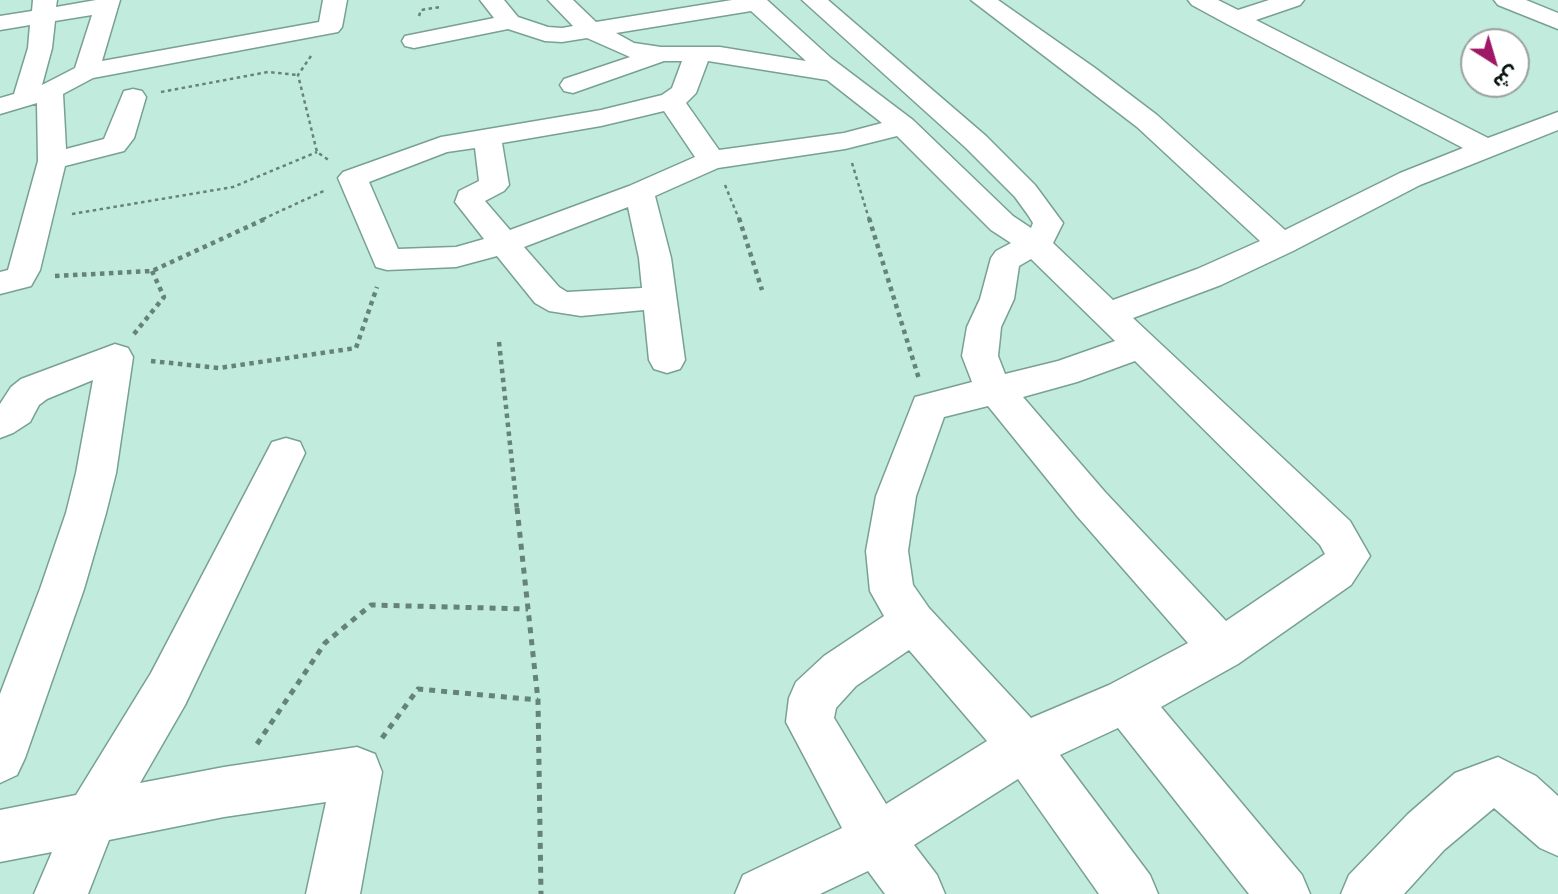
<!DOCTYPE html>
<meta charset="utf-8">
<style>
body{margin:0}
#map{position:relative;width:1558px;height:894px;overflow:hidden;background:#c1ebdd;font-family:Barlow,"Noto Sans Arabic",sans-serif}
canvas{display:block}
.north{position:absolute;left:1460px;top:28px;width:70px;height:70px;box-sizing:border-box;background:#fff;border:2px solid #9ba19f;border-radius:50%;rotate:143deg;font-size:19px;font-weight:700;line-height:28px;text-align:center;color:#04130e}
.north::after{content:'';display:block;margin:auto;width:24px;height:32px;background:#9f1765;clip-path:polygon(50% 0,100% 100%,50% 72%,0 100%)}
</style>
<div id="map">
<canvas width="1558" height="894"></canvas>
<div class="north">ش</div>
</div>
<script>
const ctx = document.querySelector('canvas').getContext('2d');
ctx.lineJoin = 'round';
const shape = rows => new Path2D(rows.map(r => 'M' + r).join(''));
function strokePath(path, color, width, dash) { ctx.strokeStyle = color; ctx.lineWidth = width; ctx.lineCap = dash ? 'butt' : 'round'; ctx.setLineDash(dash || []); ctx.stroke(path); }
function paint(path, color) { ctx.fillStyle = color; ctx.fill(path, 'evenodd'); }
const minor = shape([
 [33,0,57,0,56,7,96,0,120,0,102,61,319,22,323,0,347,0,342,27,338,32,93,78,63,94,66,149,104,139,124,91,133,89,142,91,146,97,134,138,124,151,65,166,40,270,31,286,0,294,0,272,8,270,38,161,37,103,0,114,0,98,14,94,28,48,30,25,0,30,0,16,32,11,33,0],
 [92,15,75,68,42,85,52,48,55,21,92,15],
 [480,0,504,0,518,17,548,27,562,28,573,26,548,0,573,0,596,22,732,0,767,0,831,58,913,120,1013,216,1031,228,1033,223,1028,215,1015,197,966,148,802,0,828,0,986,136,1035,185,1063,223,1053,243,1113,300,1197,269,1260,241,1137,127,971,0,998,0,1095,68,1157,115,1285,230,1400,173,1463,148,1227,24,1192,5,1188,0,1218,0,1238,10,1269,0,1304,0,1300,5,1256,20,1488,138,1558,112,1558,130,1420,185,1293,251,1221,285,1133,318,1350,521,1370,556,1351,585,1238,664,1161,707,1302,875,1310,894,1249,894,1118,728,1060,755,1150,875,1158,894,1099,894,1018,779,914,845,937,875,945,894,885,894,868,871,820,894,735,894,743,875,842,828,786,722,789,698,796,682,824,656,884,616,870,591,866,551,876,496,915,397,972,382,962,356,967,327,980,299,991,258,996,251,1011,243,991,230,897,136,845,149,718,168,655,196,671,258,685,360,680,369,667,373,654,369,649,360,644,310,581,316,549,311,535,303,497,256,456,267,387,270,376,267,338,178,343,172,441,137,601,110,662,95,672,88,682,61,664,61,573,93,564,91,560,85,564,79,630,57,587,38,562,42,545,41,508,29,414,48,405,46,402,41,405,36,494,18,480,0],
 [751,11,806,61,720,47,661,47,634,43,616,33,751,11],
 [708,61,827,80,882,123,844,133,719,150,686,103,696,93,708,61],
 [664,111,695,157,629,186,510,230,485,201,504,191,509,185,502,143,601,126,664,111],
 [475,148,479,181,459,191,455,202,484,239,456,247,398,249,369,182,447,152,475,148],
 [628,207,639,258,642,288,567,292,559,287,524,247,628,207],
 [1031,259,1115,341,1058,361,1005,374,998,356,1001,327,1014,299,1019,266,1031,259],
 [1135,361,1320,545,1325,554,1226,621,1105,492,1023,397,1077,382,1135,361],
 [988,406,1077,516,1188,643,1109,685,1031,718,929,608,913,585,908,551,916,496,944,417,988,406],
 [909,650,987,741,886,804,834,718,836,708,856,686,909,650],
 [115,344,128,348,133,357,116,473,106,513,84,589,25,758,17,775,0,783,0,694,40,589,66,513,76,473,93,380,47,399,39,405,30,422,13,433,0,438,0,404,11,387,21,379,115,344],
 [286,438,300,442,305,453,185,705,140,783,224,767,357,747,375,754,382,772,360,894,306,894,326,802,224,817,109,840,88,894,34,894,52,852,0,862,0,810,76,795,151,673,272,442,286,438],
 [1498,757,1536,776,1558,796,1558,856,1540,848,1494,808,1444,850,1404,894,1341,894,1349,875,1408,814,1455,773,1498,757]
]);
const tertiary = shape([
 [1494,0,1526,0,1558,13,1558,29,1498,5,1494,0]
]);
strokePath(minor, '#78a093', 3);
strokePath(tertiary, '#78a093', 3);
strokePath(shape([
 [419,16,421,10,440,7],
 [311,56,298,75,317,152,330,161],
 [161,92,268,72,298,75],
 [852,163,869,219],
 [725,185,739,219],
 [72,214,233,187,317,152],
 [263,219,326,190]
]), '#668379', 2.5, [3.5, 3.5]);
strokePath(shape([
 [739,218,762,290],
 [869,218,919,379],
 [55,276,152,271,267,218],
 [134,334,164,297,152,271],
 [499,342,517,509],
 [151,361,219,368,356,348,377,287]
]), '#668379', 4.5, [4.5, 4.5]);
strokePath(shape([
 [517,508,538,700,541,894],
 [382,738,418,689,538,700],
 [257,744,325,643,371,605,528,609]
]), '#668379', 5, [6, 6]);
paint(minor, '#fff');
paint(tertiary, '#fff');
</script>
